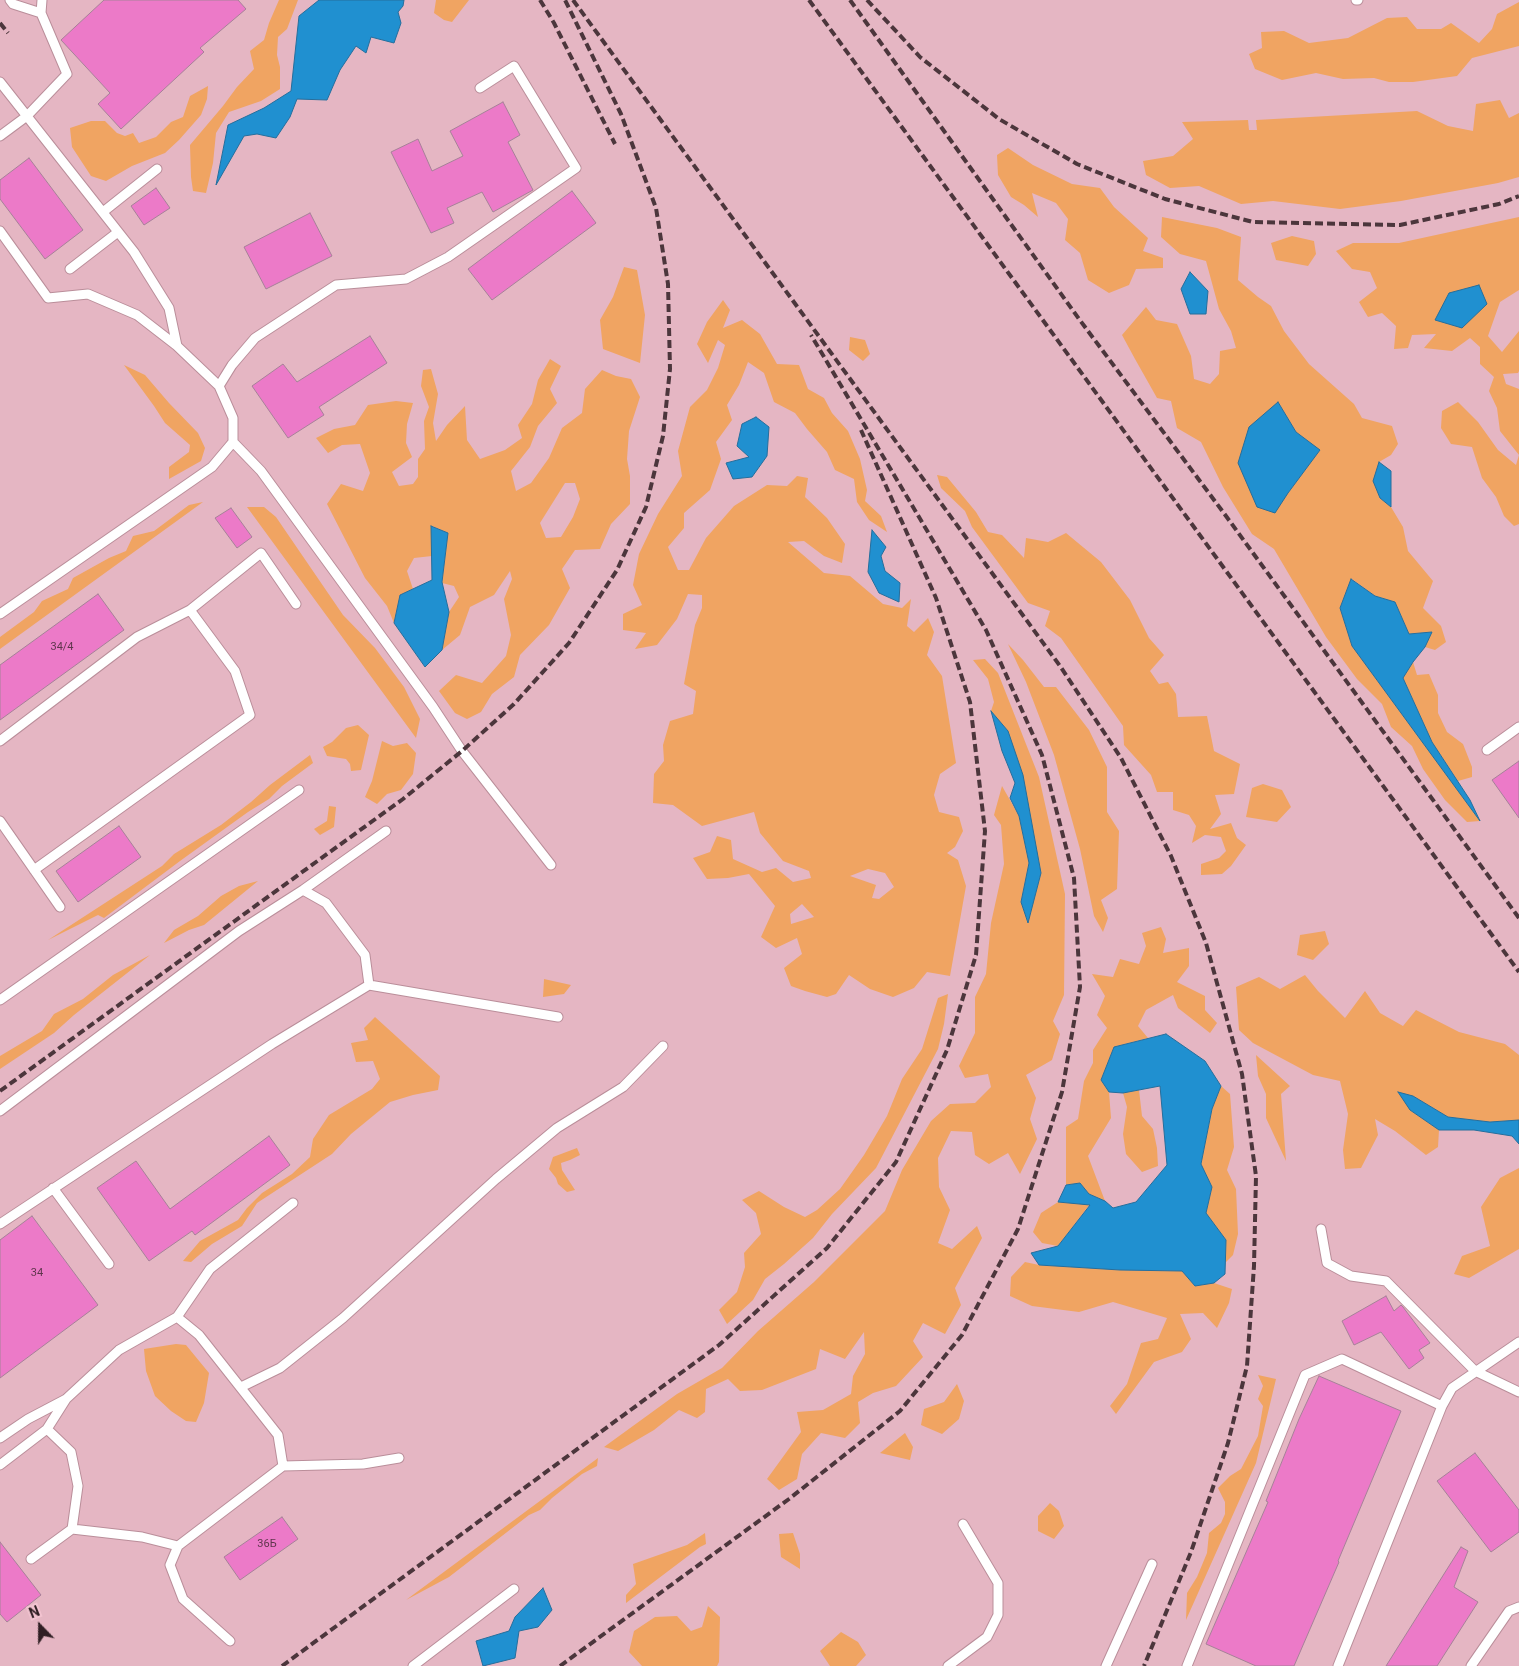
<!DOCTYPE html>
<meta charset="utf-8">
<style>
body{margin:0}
#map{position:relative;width:1519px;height:1666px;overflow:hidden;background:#e5b6c3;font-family:Roboto,sans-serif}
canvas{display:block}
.north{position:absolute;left:15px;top:1601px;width:50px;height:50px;-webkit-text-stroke:4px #f2c3d0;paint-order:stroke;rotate:338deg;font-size:14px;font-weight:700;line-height:20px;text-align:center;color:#301f24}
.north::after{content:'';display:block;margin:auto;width:18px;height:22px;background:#301f24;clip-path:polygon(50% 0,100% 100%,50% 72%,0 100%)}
</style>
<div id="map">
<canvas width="1519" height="1666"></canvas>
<div class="north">N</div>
</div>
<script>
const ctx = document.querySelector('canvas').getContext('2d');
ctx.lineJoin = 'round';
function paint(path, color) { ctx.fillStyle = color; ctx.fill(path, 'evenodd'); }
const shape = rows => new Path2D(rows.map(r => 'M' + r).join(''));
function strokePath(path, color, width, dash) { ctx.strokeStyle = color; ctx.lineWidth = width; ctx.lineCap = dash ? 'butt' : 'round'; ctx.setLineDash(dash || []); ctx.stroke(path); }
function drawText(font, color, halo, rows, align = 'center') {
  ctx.font = font + ' Roboto,sans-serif'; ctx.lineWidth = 4; ctx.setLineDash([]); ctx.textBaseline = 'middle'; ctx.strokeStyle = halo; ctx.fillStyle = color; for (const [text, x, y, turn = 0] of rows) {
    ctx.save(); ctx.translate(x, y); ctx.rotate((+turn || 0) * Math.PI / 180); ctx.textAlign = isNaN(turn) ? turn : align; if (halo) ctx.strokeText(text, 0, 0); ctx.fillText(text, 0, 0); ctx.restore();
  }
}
paint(shape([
 [279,0,298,0,287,29,278,37,277,55,280,67,280,89,261,101,229,112,216,133,213,163,206,193,193,191,191,177,190,145,223,106,237,87,254,69,250,51,264,40,269,23],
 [436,0,469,0,452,22,444,20,434,13],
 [1519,2,1519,46,1472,58,1457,76,1413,82,1389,82,1374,78,1343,79,1316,73,1282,80,1255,69,1249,54,1262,48,1261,32,1284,31,1309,43,1348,38,1387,18,1407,17,1417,29,1441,29,1451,23,1479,43,1492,29,1497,14],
 [208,86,207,99,201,115,179,140,165,153,132,166,106,181,91,176,72,147,70,128,91,121,105,121,117,133,125,136,133,133,139,143,156,137,171,122,183,117,190,96],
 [1500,100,1509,118,1519,113,1519,177,1498,183,1401,201,1340,209,1273,201,1241,204,1199,186,1170,188,1146,175,1143,161,1173,156,1193,139,1182,122,1248,120,1249,130,1257,130,1256,120,1417,111,1448,126,1473,131,1476,104],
 [1008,148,1033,165,1072,184,1100,188,1114,207,1148,238,1143,251,1163,258,1163,268,1136,269,1129,285,1109,293,1088,280,1080,253,1065,240,1068,219,1056,203,1032,193,1038,217,1024,205,1011,197,998,175,997,155],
 [1162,217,1217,228,1241,237,1238,280,1258,297,1271,306,1284,331,1309,364,1354,404,1362,418,1392,426,1398,444,1391,455,1379,462,1380,498,1391,507,1403,527,1408,551,1433,581,1423,608,1441,626,1446,642,1435,650,1425,647,1431,632,1409,634,1395,602,1375,596,1352,579,1340,608,1352,646,1480,821,1467,822,1445,800,1423,769,1412,746,1391,727,1382,704,1357,679,1326,637,1274,549,1252,534,1223,487,1201,442,1177,428,1171,401,1157,398,1135,359,1122,335,1146,307,1156,320,1177,324,1191,356,1194,379,1210,384,1219,374,1220,351,1236,348,1231,331,1219,309,1206,261,1180,254,1161,237],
 [1278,402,1296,432,1319,450,1288,493],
 [1519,217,1519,290,1500,302,1488,336,1502,352,1519,331,1519,371,1518,373,1503,374,1506,384,1519,389,1519,524,1514,526,1504,516,1496,497,1482,478,1472,447,1451,444,1441,428,1442,411,1458,402,1478,422,1498,450,1516,465,1519,455,1500,431,1497,408,1489,391,1494,377,1480,364,1480,347,1470,338,1452,351,1424,348,1436,334,1412,335,1408,348,1394,349,1396,326,1382,313,1368,317,1359,302,1377,288,1370,272,1352,269,1336,251,1353,243,1399,243],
 [1292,236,1314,241,1316,254,1308,266,1276,260,1271,243],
 [624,267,637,270,645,315,640,363,603,349,600,320,613,297],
 [723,300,730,310,723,328,742,320,760,334,777,364,799,365,808,389,824,398,832,413,848,431,860,459,867,490,865,501,881,516,887,532,869,520,857,502,854,479,835,470,827,452,807,429,795,413,774,402,764,373,748,362,739,385,727,405,732,420,716,442,721,459,710,490,684,513,684,528,668,547,678,570,689,570,706,538,734,506,767,485,787,486,797,476,808,478,805,497,827,518,845,544,842,563,824,556,804,541,788,542,824,573,850,576,883,604,902,608,911,599,907,626,914,632,928,618,934,632,927,655,942,676,956,763,940,774,934,795,939,812,959,817,963,831,955,847,947,853,958,860,966,886,950,976,927,972,914,988,893,997,870,989,849,975,836,994,827,997,805,991,791,986,784,968,802,954,797,938,776,948,761,937,775,906,749,874,728,878,707,879,693,858,710,852,717,836,731,840,733,859,762,872,776,868,793,882,811,878,809,871,783,861,760,833,754,812,702,826,673,805,653,803,654,774,664,761,663,745,670,721,693,714,696,691,684,684,695,625,702,608,702,595,688,594,677,619,657,645,635,649,646,633,623,630,623,614,642,605,633,585,639,554,658,514,682,476,678,451,690,407,707,390,718,368,725,345,718,340,708,363,697,344,707,322],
 [868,869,885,873,894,887,879,899,872,898,876,885,850,876],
 [802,904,814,917,791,924,790,914],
 [850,337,865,340,870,354,863,361,849,350],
 [550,359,561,366,550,389,557,403,538,426,530,447,511,471,516,491,531,483,549,458,562,428,582,413,585,389,602,370,616,376,631,379,640,397,629,431,627,459,630,476,630,504,611,524,600,549,575,550,562,569,570,588,549,625,520,655,514,677,492,694,481,712,467,719,455,713,439,691,456,675,482,683,506,656,511,635,504,599,512,579,510,571,494,595,470,607,460,635,442,650,449,612,459,597,454,586,442,583,448,533,432,526,432,556,414,558,407,571,413,589,400,595,394,623,387,606,365,578,327,504,341,484,363,491,370,473,360,444,342,445,328,453,316,438,334,429,355,425,368,405,396,401,413,403,407,424,406,443,412,457,392,472,399,486,413,484,418,477,418,459,425,449,424,421,429,407,421,386,423,370,431,369,438,394,433,423,436,441,447,425,465,406,467,440,480,459,505,450,522,438,518,425,532,404,538,380],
 [565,483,575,483,580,499,573,517,561,537,546,538,540,523],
 [124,365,145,375,169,403,198,433,205,448,201,461,169,479,169,467,189,452,190,445,165,423,154,406],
 [937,475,947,477,976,512,988,532,1002,535,1024,558,1026,538,1048,542,1066,533,1101,562,1130,600,1149,638,1164,655,1150,671,1159,684,1168,682,1176,694,1178,717,1207,716,1214,751,1240,764,1234,794,1215,795,1221,814,1210,829,1231,823,1237,838,1246,845,1231,866,1222,874,1201,875,1201,864,1219,858,1226,851,1221,837,1205,835,1192,843,1196,826,1189,815,1173,810,1173,792,1157,792,1151,775,1124,745,1123,726,1061,638,1045,626,1050,611,1028,603,972,527,965,511,941,488],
 [203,502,0,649,0,637,34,612,42,601,68,589,73,578,109,558,126,551,133,536,154,531,189,505],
 [247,507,264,507,276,517,343,615,375,648,404,687,420,719,416,738],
 [1008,644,1023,660,1044,687,1056,687,1089,730,1107,767,1107,812,1119,831,1117,889,1101,900,1108,918,1103,932,1094,916,1080,849,1054,755,1026,682],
 [985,659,998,673,1039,777,1065,894,1064,995,1053,1021,1060,1034,1052,1060,1026,1075,1036,1098,1030,1119,1037,1139,1020,1174,1008,1153,989,1164,975,1155,972,1132,951,1131,938,1158,939,1187,950,1210,938,1243,952,1249,977,1226,982,1238,955,1288,961,1305,945,1334,923,1323,913,1341,923,1357,896,1386,873,1393,858,1402,860,1423,845,1438,821,1433,802,1454,797,1479,779,1490,767,1479,801,1432,797,1412,823,1410,851,1394,853,1376,865,1354,864,1332,845,1359,820,1349,816,1369,762,1390,740,1391,728,1379,706,1389,705,1412,697,1418,679,1410,654,1430,618,1451,604,1447,677,1394,722,1368,758,1331,814,1282,885,1211,902,1170,931,1121,950,1104,975,1103,991,1087,988,1074,965,1078,959,1066,975,1033,975,997,986,974,991,923,1004,864,1001,825,994,815,1002,786,1019,816,1029,863,1021,902,1028,922,1041,873,1008,731,991,711,994,702,988,679,973,660],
 [1413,662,1417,675,1429,674,1438,695,1438,713,1447,732,1463,744,1472,767,1472,777,1458,781,1432,742,1403,678],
 [358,725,369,735,361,770,351,771,350,764,346,759,327,756,323,747,332,742,346,728],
 [382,741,393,746,407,743,416,753,413,774,401,790,387,794,377,804,365,797,372,781],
 [310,755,313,763,282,786,269,799,248,812,180,861,104,918,98,915,48,940,162,866,174,854,221,825,251,802,270,785],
 [1263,784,1282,790,1291,807,1277,822,1246,817,1252,788],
 [329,806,336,807,334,827,320,835,314,829,327,821],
 [258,881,204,925,189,930,164,943,174,930,198,916,221,896,239,886],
 [1161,927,1166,939,1163,953,1189,948,1189,966,1177,982,1205,996,1205,1010,1217,1023,1210,1033,1178,1008,1173,995,1146,1010,1138,1026,1148,1038,1114,1047,1101,1080,1109,1092,1111,1118,1088,1156,1105,1201,1089,1194,1080,1183,1066,1185,1066,1127,1078,1119,1084,1081,1093,1063,1093,1050,1107,1028,1097,1015,1105,996,1092,974,1113,977,1120,959,1139,964,1146,946,1142,933],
 [1325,931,1329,944,1313,960,1297,955,1300,935],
 [150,955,74,1015,54,1033,0,1069,0,1056,42,1031,54,1014,83,999,113,975],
 [1305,975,1318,991,1345,1018,1365,991,1380,1013,1403,1026,1416,1010,1459,1032,1505,1044,1519,1055,1519,1120,1490,1122,1448,1117,1413,1096,1410,1110,1439,1130,1438,1147,1426,1155,1395,1131,1375,1119,1378,1135,1361,1168,1345,1169,1343,1150,1348,1114,1340,1081,1313,1075,1253,1043,1239,1030,1236,987,1259,977,1280,989],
 [544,979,571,985,564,994,543,997],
 [948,994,944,1024,938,1049,876,1168,832,1214,813,1238,784,1264,765,1279,753,1300,727,1324,719,1310,737,1292,745,1267,744,1253,761,1234,756,1213,742,1200,759,1191,784,1207,805,1217,817,1210,840,1189,864,1155,887,1116,902,1079,922,1049,938,998],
 [375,1017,440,1076,438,1090,413,1095,390,1102,351,1134,332,1154,257,1203,242,1226,212,1244,191,1262,183,1261,200,1241,238,1220,247,1208,262,1193,292,1174,310,1157,313,1139,329,1115,372,1089,380,1079,373,1061,356,1062,351,1043,368,1040,364,1028],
 [1256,1055,1290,1086,1281,1094,1286,1161,1266,1118,1266,1094,1258,1076],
 [1221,1086,1230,1094,1234,1147,1227,1170,1236,1189,1238,1234,1233,1255,1226,1262,1226,1240,1206,1213,1212,1187,1201,1164,1212,1109],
 [1139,1090,1142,1116,1153,1129,1157,1148,1158,1166,1142,1172,1126,1154,1123,1134,1127,1107,1123,1093],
 [577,1148,580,1155,570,1160,561,1163,562,1170,575,1190,567,1192,558,1184,556,1178,549,1169,553,1157],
 [1519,1168,1519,1249,1469,1278,1454,1274,1462,1256,1490,1246,1481,1207,1500,1178],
 [1058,1202,1090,1204,1058,1246,1042,1243,1033,1232,1041,1213],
 [1025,1262,1039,1265,1120,1270,1182,1271,1195,1286,1214,1283,1232,1289,1229,1303,1217,1328,1203,1313,1180,1314,1191,1339,1182,1352,1154,1362,1116,1414,1110,1406,1127,1384,1141,1343,1158,1339,1167,1318,1113,1302,1079,1312,1032,1306,1010,1296,1011,1277],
 [176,1344,186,1345,209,1373,204,1403,196,1422,186,1421,171,1411,155,1396,146,1371,144,1349],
 [1258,1375,1276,1379,1256,1463,1186,1620,1187,1593,1197,1577,1207,1553,1209,1533,1221,1523,1225,1514,1225,1502,1218,1488,1230,1476,1241,1469,1258,1436,1263,1406,1258,1399,1263,1386],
 [957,1384,964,1401,959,1419,942,1434,921,1425,924,1409,944,1402],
 [905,1433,913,1447,910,1460,880,1453],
 [598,1458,597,1466,582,1474,552,1498,540,1510,529,1515,449,1577,406,1600],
 [1050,1503,1059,1511,1064,1526,1054,1539,1038,1531,1038,1516],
 [705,1533,706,1544,700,1547,626,1603,626,1595,636,1584,633,1564,687,1545],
 [793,1533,800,1554,800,1569,781,1557,779,1534],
 [708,1606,720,1617,719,1662,717,1666,642,1666,629,1652,634,1631,655,1617,677,1616,691,1631,702,1627],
 [841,1632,858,1642,866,1655,856,1666,830,1666,820,1651]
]), '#f0a462');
const water = shape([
 [319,0,404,0,403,6,398,12,401,23,394,43,371,37,366,53,356,46,340,70,327,100,297,99,290,117,276,138,257,134,244,136,216,185,228,125,264,108,291,91,299,16,319,0],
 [1190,272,1208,291,1206,314,1190,314,1181,289,1190,272],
 [1479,285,1487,304,1462,328,1435,320,1449,293,1479,285],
 [1278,402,1296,432,1320,450,1288,493,1275,513,1257,507,1238,463,1249,427,1278,402],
 [756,417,769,427,767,456,752,477,733,479,726,463,749,457,737,446,742,424,756,417],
 [1379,462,1391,471,1391,507,1380,498,1373,481,1379,462],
 [431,526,448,533,442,582,449,612,442,650,425,667,394,623,400,595,432,580,431,526],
 [872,530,886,547,881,556,885,571,900,583,899,602,879,593,868,572,872,530],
 [1351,579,1375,596,1395,602,1409,634,1432,632,1425,647,1413,662,1403,678,1432,742,1470,800,1480,821,1352,646,1340,608,1351,579],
 [991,711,1008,731,1023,775,1041,873,1028,923,1021,902,1029,863,1019,816,1010,798,1015,783,1002,751,991,711],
 [1166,1034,1205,1061,1221,1086,1212,1109,1201,1164,1212,1187,1206,1213,1226,1240,1225,1274,1214,1283,1195,1286,1182,1271,1120,1270,1039,1265,1031,1253,1058,1246,1090,1205,1058,1202,1066,1185,1080,1183,1089,1194,1105,1201,1113,1208,1136,1202,1167,1165,1160,1086,1123,1093,1109,1092,1101,1080,1114,1047,1166,1034],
 [1398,1092,1413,1096,1448,1117,1490,1122,1519,1120,1519,1144,1512,1136,1474,1130,1439,1130,1410,1110,1398,1092],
 [543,1588,552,1610,538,1627,519,1631,515,1658,483,1666,476,1641,509,1631,515,1617,543,1588]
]);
paint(water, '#2090d0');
strokePath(water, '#256e9c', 1);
const building = shape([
 [104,0,238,0,246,9,200,48,204,52,121,129,98,104,110,93,61,40,104,0],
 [503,102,520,135,508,142,533,190,493,212,482,192,447,208,454,223,431,233,391,152,418,139,432,171,463,156,450,131,503,102],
 [29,158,83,230,45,259,0,199,0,180,29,158],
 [156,188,170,208,144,225,131,206,156,188],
 [572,191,596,223,492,300,468,269,572,191],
 [310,213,332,256,266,289,244,247,310,213],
 [370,336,387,363,319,407,324,415,288,438,252,386,283,364,297,382,370,336],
 [231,508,252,537,237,548,215,518,231,508],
 [98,594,124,630,0,720,0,665,98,594],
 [1519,761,1519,818,1492,780,1519,761],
 [119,826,141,857,78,902,56,871,119,826],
 [269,1136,290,1165,195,1235,192,1231,149,1261,97,1188,136,1161,170,1209,269,1136],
 [32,1216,98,1305,0,1378,0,1240,32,1216],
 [1386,1296,1394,1311,1401,1305,1403,1307,1430,1343,1419,1350,1424,1358,1409,1369,1381,1332,1354,1345,1342,1321,1386,1296],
 [1319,1376,1401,1411,1338,1561,1339,1562,1294,1666,1256,1666,1206,1644,1268,1502,1266,1501,1299,1419,1319,1376],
 [1475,1453,1519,1510,1519,1532,1491,1552,1437,1481,1475,1453],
 [282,1517,298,1539,240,1580,224,1557,282,1517],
 [0,1542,41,1595,7,1622,0,1614,0,1542],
 [1461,1547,1468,1551,1454,1587,1478,1602,1437,1666,1386,1666,1461,1547]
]);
paint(building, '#ec7ac8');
strokePath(building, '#a68198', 1);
const service = shape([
 [10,0,13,4,41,13],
 [1356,0,1358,0],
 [0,82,134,252,169,308,177,346],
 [0,136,27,116,67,74,41,13,42,0],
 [103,212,157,169],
 [0,231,48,298,88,294,137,315,177,346,219,386,233,418,233,442,212,467,0,614],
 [70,269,118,232],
 [219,386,232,365,255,338,336,285,406,279,448,257,576,168,514,66,480,88],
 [233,442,261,471,433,707,462,751,551,865],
 [0,741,137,637,190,610,261,553,296,604],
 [1487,750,1519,727],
 [0,821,60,907],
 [34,870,250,715,235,671,190,610],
 [369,985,558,1017],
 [0,1000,299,790],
 [0,1111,239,931,303,890,386,831],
 [53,1188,109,1264],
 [0,1224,272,1044,369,985,365,955,326,903,303,890],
 [1321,1229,1327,1263,1351,1276,1386,1281,1475,1371,1519,1392],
 [241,1387,280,1368,343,1318,496,1179,557,1128,623,1087,663,1046],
 [1442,1406,1452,1388,1519,1342],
 [47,1429,71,1452,78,1486,72,1529],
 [0,1438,28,1419,66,1399],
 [0,1465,47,1429,66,1399,119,1350,177,1317,210,1269,293,1203],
 [283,1466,363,1464,399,1458],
 [178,1546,170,1565,183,1599,230,1641],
 [31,1559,72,1529,142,1537,178,1546,283,1466,278,1435,199,1335,177,1317],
 [413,1666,514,1589],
 [948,1666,987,1637,998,1615,998,1583,963,1524],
 [1106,1666,1152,1564],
 [1187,1666,1305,1375,1342,1359,1442,1406,1338,1666],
 [1471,1666,1509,1611,1519,1607]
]);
strokePath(service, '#ba8e9a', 11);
strokePath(service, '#fff', 9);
strokePath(shape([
 [540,0,554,23,615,144],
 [573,0,1060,666,1121,758,1171,856,1206,943,1242,1074,1256,1176,1254,1266,1247,1366,1228,1443,1191,1552,1144,1666],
 [809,0,1519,972],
 [850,0,1079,319,1226,516,1519,918],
 [867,0,920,57,999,119,1077,164,1165,199,1253,222,1400,225,1499,204,1519,196],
 [0,23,8,33],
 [0,1091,403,799,462,751,514,704,569,643,617,570,646,507,663,436,670,369,668,284,656,208,621,114,565,0],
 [282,1666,719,1345,827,1248,896,1162,947,1050,976,955,985,831,970,702,936,598,861,430],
 [560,1666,789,1499,900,1411,962,1335,1018,1229,1062,1092,1080,987,1074,878,1042,755,986,630,811,335]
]), '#4c363c', 4, [8, 4]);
drawText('11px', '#5f364d', null, [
 ["34/4",62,647],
 ["34",37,1273],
 ["36Б",267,1544]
]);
</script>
